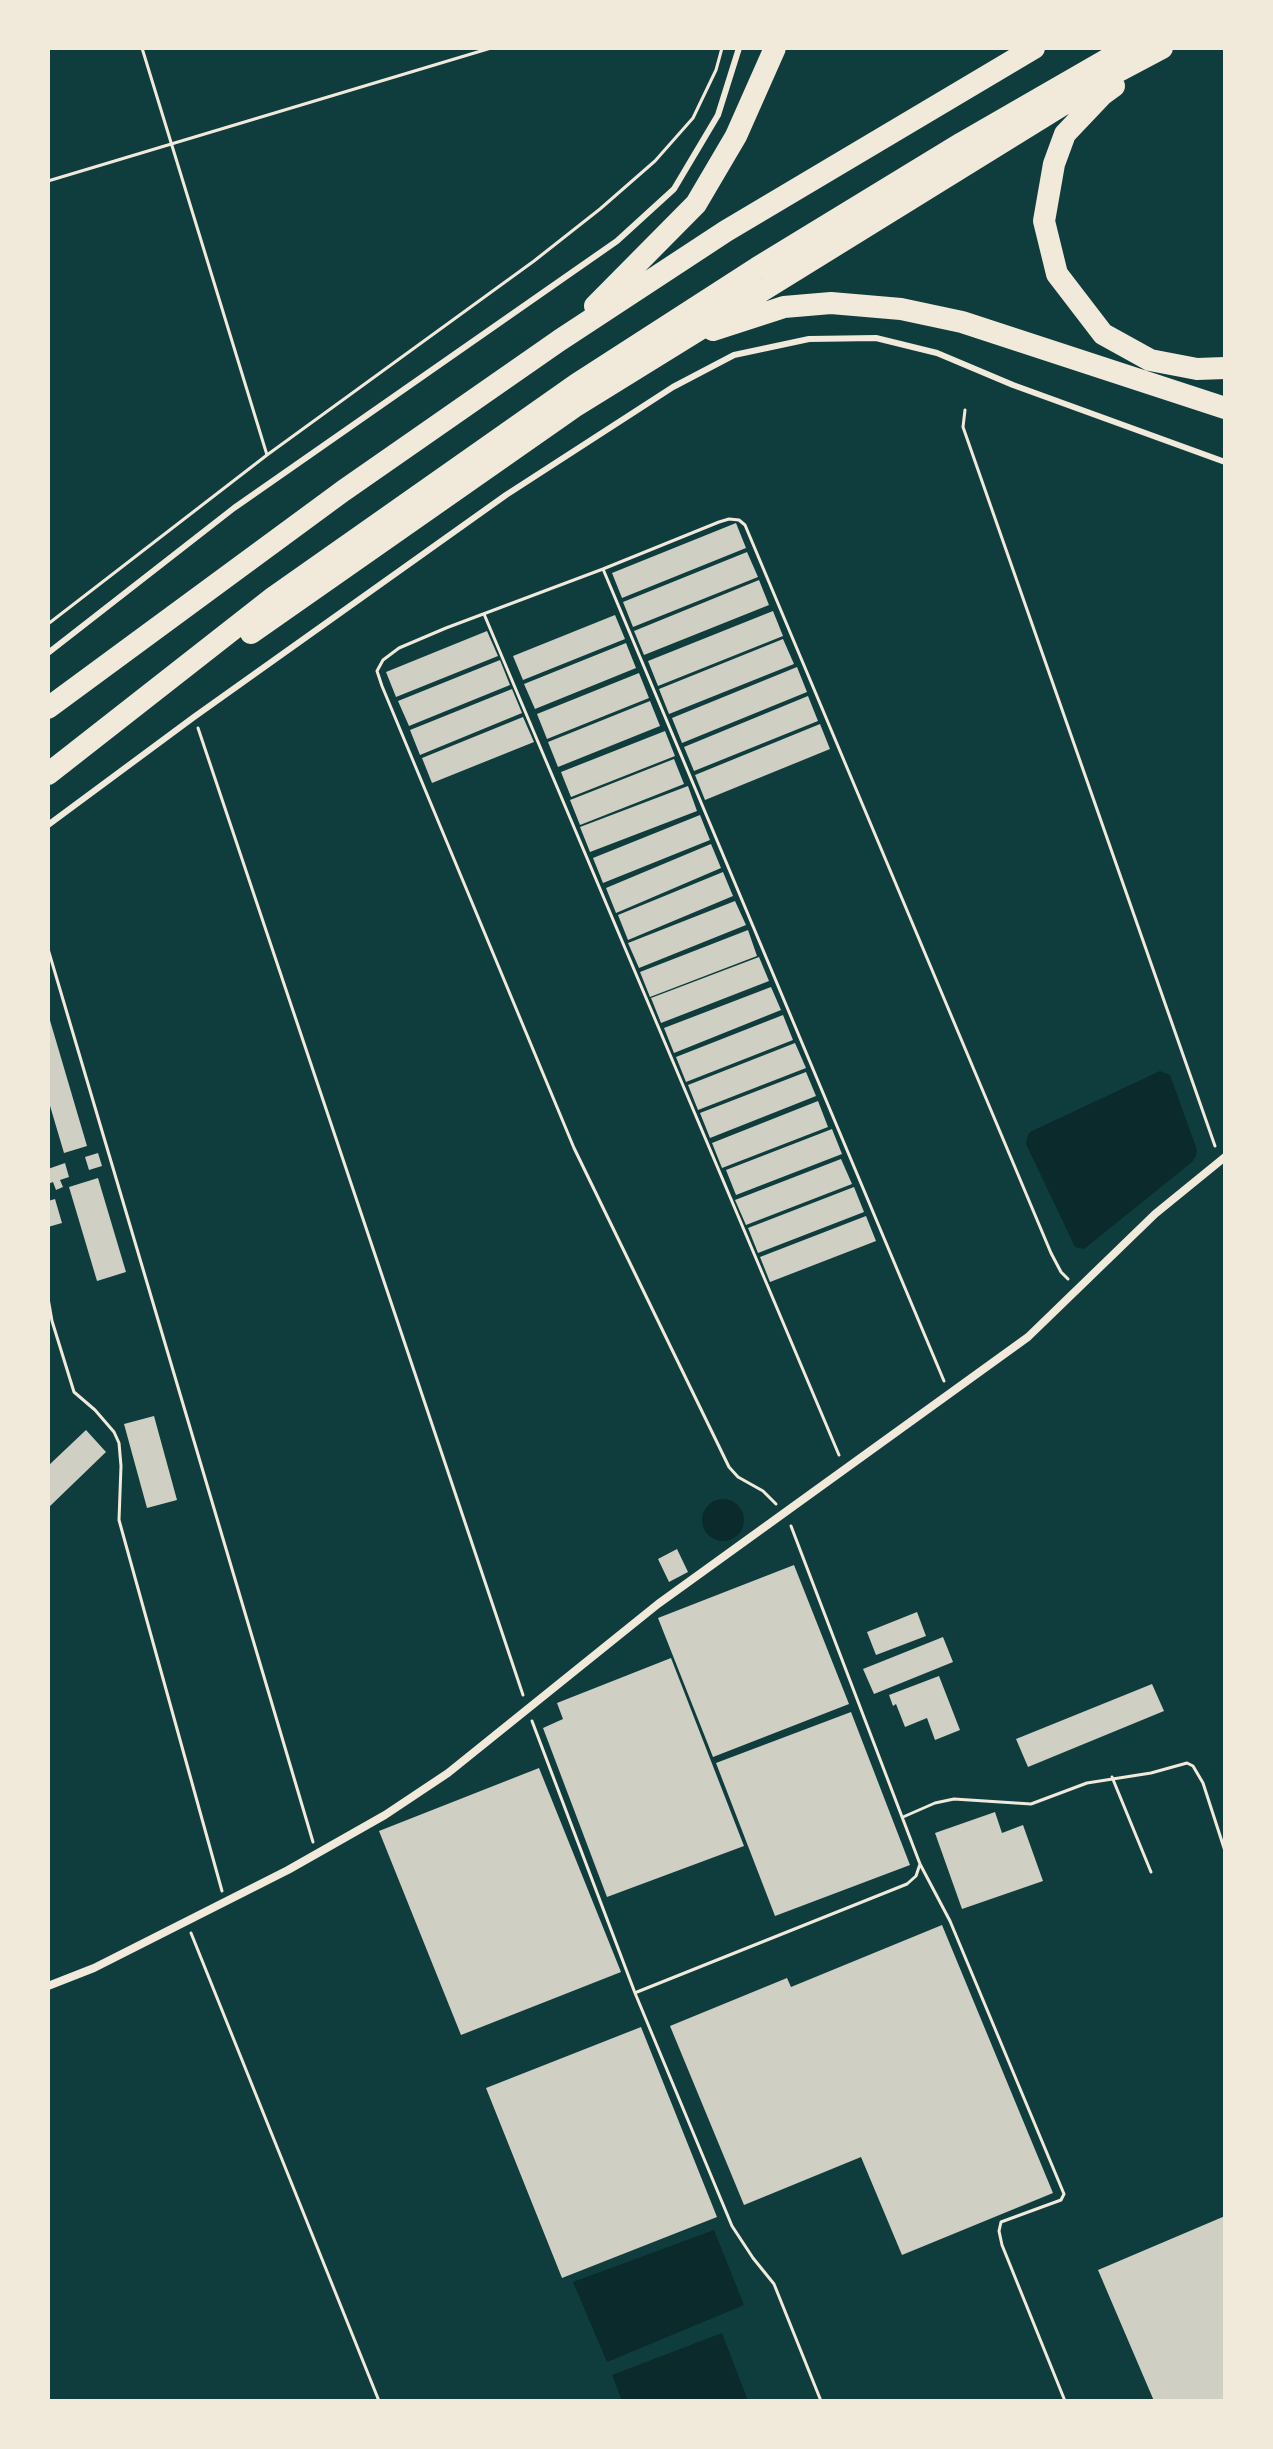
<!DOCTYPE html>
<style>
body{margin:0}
#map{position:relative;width:1273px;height:2449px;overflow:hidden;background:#0f3d3e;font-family:"DM Sans",sans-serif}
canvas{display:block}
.frame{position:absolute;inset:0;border:50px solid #f1e9da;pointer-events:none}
</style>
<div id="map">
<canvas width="1273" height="2449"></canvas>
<div class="frame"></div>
</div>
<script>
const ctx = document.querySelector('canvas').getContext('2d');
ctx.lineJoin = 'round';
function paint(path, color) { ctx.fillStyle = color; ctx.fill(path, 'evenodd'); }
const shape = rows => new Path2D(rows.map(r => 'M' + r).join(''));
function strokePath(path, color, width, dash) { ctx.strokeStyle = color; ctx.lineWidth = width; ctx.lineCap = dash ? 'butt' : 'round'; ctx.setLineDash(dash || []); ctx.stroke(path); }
paint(shape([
 [1160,1071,1170,1075,1197,1150,1196,1156,1192,1162,1084,1249,1075,1247,1026,1144,1027,1137,1030,1132],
 '702 1520a21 21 0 1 1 42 0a21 21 0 1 1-42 0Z',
 [714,2230,744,2305,607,2362,573,2282],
 [722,2333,748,2401,622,2401,612,2375]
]), '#0a2a2b');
paint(shape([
 [736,523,746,548,622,598,612,573],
 [747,552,758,577,633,627,623,602],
 [759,580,769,605,644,655,634,631],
 [773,611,783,636,658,686,648,661],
 [615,615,625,639,523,680,513,656],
 [487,631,498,656,396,697,386,672],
 [783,639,794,664,669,714,659,689],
 [626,643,636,668,535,709,524,684],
 [500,660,510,685,409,726,398,701],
 [797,667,807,692,682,743,672,718],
 [639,673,649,698,547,739,537,714],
 [512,689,522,713,420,755,410,730],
 [808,696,818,721,694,771,684,747],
 [650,701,660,726,558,767,548,742],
 [523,717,534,742,432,783,422,758],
 [820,724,830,749,705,800,695,775],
 [665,731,675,756,571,797,561,772],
 [674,759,684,784,580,825,570,800],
 [688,786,697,811,590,852,580,827],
 [700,815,710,840,603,883,593,858],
 [711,844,721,868,616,913,606,888],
 [723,872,733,896,628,940,618,915],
 [735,901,746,925,639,968,628,943],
 [748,930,757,956,650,997,640,972],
 [759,957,769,981,661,1023,651,998],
 [771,987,781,1010,674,1053,664,1028],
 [783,1015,793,1040,686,1082,676,1057],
 [49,1017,87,1146,64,1153,48,1099],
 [795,1043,806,1068,698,1110,688,1085],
 [806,1072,816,1096,710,1138,700,1113],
 [818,1101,828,1127,722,1168,712,1143],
 [832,1129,842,1154,736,1195,726,1170],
 [98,1153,102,1166,89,1170,85,1157],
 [841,1159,852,1184,746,1225,735,1200],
 [65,1163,69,1177,60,1180,63,1187,56,1190,53,1182,48,1184,48,1169],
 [98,1178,126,1272,97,1281,69,1187],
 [854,1187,864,1212,758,1253,748,1228],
 [55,1199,62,1223,48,1227,48,1201],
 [866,1216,876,1241,770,1282,760,1257],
 [154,1416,177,1500,147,1508,124,1424],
 [86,1430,106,1452,48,1508,48,1466],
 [677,1549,688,1572,669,1582,658,1559],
 [794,1565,849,1704,713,1757,658,1618],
 [917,1612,926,1636,876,1655,867,1632],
 [943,1637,953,1662,874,1694,863,1669],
 [671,1658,744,1846,607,1897,543,1728,563,1719,557,1703],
 [939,1676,960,1730,935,1740,927,1718,905,1727,896,1704,893,1706,889,1695],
 [1152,1684,1164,1711,1028,1767,1016,1739],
 [851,1712,910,1865,775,1916,716,1763],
 [539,1768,621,1972,461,2035,379,1831],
 [995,1812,1002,1833,1023,1825,1043,1881,962,1909,935,1833],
 [942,1925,1053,2193,902,2255,861,2157,744,2205,670,2026,787,1978,791,1987],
 [641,2027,717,2217,562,2278,486,2088],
 [1225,2216,1225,2401,1154,2401,1098,2270]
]), '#cfcfc3');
strokePath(shape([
 [142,48,267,455],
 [48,181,491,48],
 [965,410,963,427,1215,1146],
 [603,569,944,1381],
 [484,614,839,1455],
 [48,624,267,455,534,261,600,209,655,161,693,118,716,70,722,48],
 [198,728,523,1695],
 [48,949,313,1842],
 [48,1298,52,1321,74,1392,95,1410,114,1432,119,1443,121,1466,119,1520,222,1891],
 [776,1504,763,1491,738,1477,729,1467,574,1148,382,686,377,671,383,660,399,648,446,628,603,569,719,522,729,519,739,520,745,525,1051,1253,1061,1272,1068,1279],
 [791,1526,920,1864,950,1921,1064,2194,1061,2200,1001,2222,999,2231,1002,2245,1065,2401],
 [532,1721,635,1993,732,2226,753,2258,774,2284,821,2401],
 [1112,1777,1151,1872],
 [903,1817,935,1803,954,1799,1031,1804,1087,1783,1151,1773,1187,1763,1193,1766,1203,1783,1225,1851],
 [191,1933,379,2401],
 [637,1992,907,1884,916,1876,920,1864]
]), '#f1e9da', 3);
strokePath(shape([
 [48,653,234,508,617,241,674,189,718,115,739,48],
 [48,825,194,717,506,495,673,387,734,355,809,339,876,338,937,353,1013,385,1225,462]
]), '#f1e9da', 6);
strokePath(shape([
 [48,1986,94,1968,288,1870,385,1815,448,1773,658,1604,1028,1337,1155,1214,1225,1157]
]), '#f1e9da', 8);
strokePath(shape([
 [1114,86,1103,94,1065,134,1054,164,1044,221,1057,274,1103,334,1150,360,1197,369,1225,368],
 [595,306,696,204,736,136,775,48],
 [713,330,784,307,831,303,901,309,962,322,1225,408],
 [251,633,574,407,1111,75,1162,48],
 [48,708,343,491,560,340,726,231,1034,48],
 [48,774,274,597,577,384,757,268,962,143,1127,48]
]), '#f1e9da', 22);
</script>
